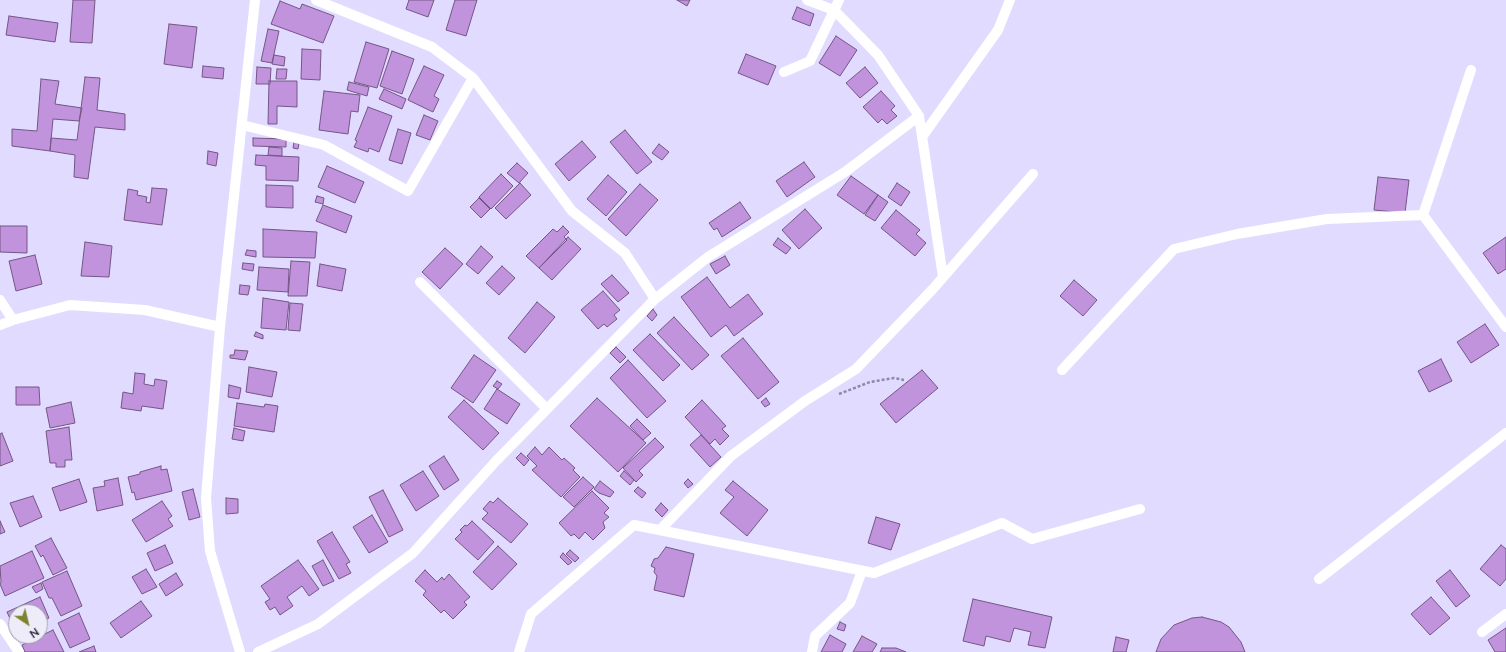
<!DOCTYPE html>
<style>
body{margin:0}
#map{position:relative;width:1506px;height:652px;overflow:hidden;background:#e1dcff;font-family:Lato,sans-serif}
canvas{display:block}
.north{position:absolute;left:8px;top:604px;width:40px;height:40px;box-sizing:border-box;background:#eeecf8;border:1px solid #9e9aaa;border-radius:50%;rotate:145deg;font-size:11px;font-weight:700;line-height:16px;text-align:center;color:#252036}
.north::after{content:'';display:block;margin:auto;width:14px;height:18px;background:#7e832e;clip-path:polygon(50% 0,100% 100%,50% 72%,0 100%)}
</style>
<div id="map">
<canvas width="1506" height="652"></canvas>
<div class="north">N</div>
</div>
<script>
const ctx = document.querySelector('canvas').getContext('2d');
ctx.lineJoin = 'round';
function paint(path, color) { ctx.fillStyle = color; ctx.fill(path, 'evenodd'); }
const shape = rows => new Path2D(rows.map(r => 'M' + r).join(''));
function strokePath(path, color, width, dash) { ctx.strokeStyle = color; ctx.lineWidth = width; ctx.lineCap = dash ? 'butt' : 'round'; ctx.setLineDash(dash || []); ctx.stroke(path); }
const building = shape([
 [73,0,95,0,92,43,70,42,73,0],
 [409,0,434,0,428,17,406,9,409,0],
 [455,0,477,0,466,36,446,30,455,0],
 [677,0,690,0,687,6,677,0],
 [280,1,300,9,302,4,334,16,323,43,271,24,280,1],
 [797,7,814,14,810,26,792,19,797,7],
 [9,16,58,23,55,42,6,35,9,16],
 [169,24,197,27,192,68,164,64,169,24],
 [268,29,279,31,272,63,261,61,268,29],
 [836,36,857,50,840,76,819,63,836,36],
 [366,42,389,49,377,88,354,82,366,42],
 [302,49,321,50,320,80,301,79,302,49],
 [392,51,414,59,402,94,380,86,392,51],
 [746,54,776,66,768,85,738,73,746,54],
 [274,55,285,57,284,66,272,64,274,55],
 [203,66,224,68,223,79,202,77,203,66],
 [424,66,444,75,434,96,439,99,433,112,408,100,424,66],
 [257,67,271,68,270,84,256,84,257,67],
 [865,67,878,83,860,98,846,83,865,67],
 [277,69,287,69,286,79,276,79,277,69],
 [85,77,100,78,97,110,125,114,125,130,95,127,88,179,74,177,75,155,50,151,51,138,77,140,85,77],
 [41,79,59,81,55,104,82,108,79,121,53,119,50,151,12,146,12,129,37,131,41,79],
 [269,81,297,81,297,107,277,106,277,124,268,124,269,81],
 [349,82,369,87,367,96,347,90,349,82],
 [384,89,406,99,402,109,379,99,384,89],
 [324,91,360,95,358,112,351,111,348,134,319,130,324,91],
 [881,91,895,106,891,110,897,116,887,124,882,119,878,123,863,107,881,91],
 [368,107,392,116,379,152,369,148,368,152,354,147,357,141,355,140,368,107],
 [424,115,438,121,430,140,416,135,424,115],
 [398,129,411,133,402,164,389,160,398,129],
 [625,130,652,162,637,174,610,142,625,130],
 [253,138,286,139,286,147,253,146,253,138],
 [582,141,596,157,569,181,555,164,582,141],
 [294,142,299,143,298,149,293,148,294,142],
 [659,144,669,152,662,160,652,153,659,144],
 [269,147,282,148,282,156,268,155,269,147],
 [208,151,218,153,216,166,207,164,208,151],
 [256,155,299,157,298,181,266,180,266,166,255,165,256,155],
 [804,162,815,177,787,197,776,181,804,162],
 [517,163,528,173,519,183,507,173,517,163],
 [327,166,364,182,355,203,318,187,327,166],
 [501,174,513,186,491,209,479,197,501,174],
 [608,175,627,192,606,216,587,199,608,175],
 [851,176,878,195,864,214,837,195,851,176],
 [1378,177,1409,180,1405,213,1374,210,1378,177],
 [520,183,531,195,506,219,495,208,520,183],
 [897,183,910,192,901,206,888,197,897,183],
 [640,184,658,200,626,236,608,219,640,184],
 [266,185,293,186,293,208,266,207,266,185],
 [152,188,167,189,162,225,124,220,128,189,138,191,137,195,147,197,146,202,150,203,152,188],
 [878,195,888,202,875,221,865,215,878,195],
 [317,196,324,198,323,204,315,202,317,196],
 [479,198,490,209,481,218,470,207,479,198],
 [740,202,751,218,722,237,717,228,714,230,709,223,740,202],
 [323,205,352,216,346,233,316,221,323,205],
 [805,209,822,228,799,249,782,230,805,209],
 [896,210,920,230,916,234,926,243,915,256,881,228,896,210],
 [0,226,27,226,27,253,0,252,0,226],
 [563,226,569,232,564,237,567,240,539,268,526,256,553,229,557,232,563,226],
 [263,229,317,232,315,258,263,257,263,229],
 [568,237,581,249,552,280,539,268,568,237],
 [1506,237,1506,269,1498,274,1483,253,1506,237],
 [778,238,791,248,786,254,773,245,778,238],
 [85,242,112,246,109,277,81,276,85,242],
 [481,246,493,257,478,274,466,264,481,246],
 [445,248,463,264,440,289,422,272,445,248],
 [247,250,256,251,256,257,245,255,247,250],
 [35,255,42,284,16,291,9,261,35,255],
 [725,256,730,265,716,274,710,264,725,256],
 [291,261,310,262,307,296,288,296,291,261],
 [243,263,254,264,253,271,242,269,243,263],
 [320,264,346,269,342,291,317,286,320,264],
 [502,266,515,278,499,295,486,283,502,266],
 [259,267,289,269,288,292,257,290,259,267],
 [612,275,629,293,618,302,601,284,612,275],
 [707,277,730,308,748,294,763,314,734,336,726,325,711,337,681,297,707,277],
 [1074,280,1097,300,1083,316,1060,296,1074,280],
 [240,285,250,286,248,295,239,294,240,285],
 [603,291,620,310,614,315,617,319,607,327,604,324,598,329,581,310,603,291],
 [263,298,289,302,286,330,261,328,263,298],
 [537,302,555,317,525,353,508,338,537,302],
 [290,303,303,304,300,331,288,330,290,303],
 [653,309,657,315,652,321,647,316,653,309],
 [674,317,709,355,692,370,657,333,674,317],
 [1485,324,1499,345,1471,363,1457,342,1485,324],
 [256,332,263,335,263,339,254,336,256,332],
 [650,334,680,365,663,381,633,350,650,334],
 [743,338,779,382,758,399,721,356,743,338],
 [616,347,626,357,620,363,610,353,616,347],
 [235,350,248,351,245,360,230,358,230,355,234,355,235,350],
 [474,355,496,370,473,403,451,388,474,355],
 [1441,359,1452,381,1429,392,1418,371,1441,359],
 [628,360,666,401,647,418,610,378,628,360],
 [249,367,277,372,272,397,246,392,249,367],
 [922,370,938,388,896,423,880,404,922,370],
 [135,373,145,374,144,384,154,386,155,379,167,381,163,409,142,406,141,411,121,408,123,392,133,394,135,373],
 [497,381,502,384,498,389,493,386,497,381],
 [229,385,241,388,239,399,228,397,229,385],
 [16,387,39,387,40,405,16,405,16,387],
 [497,389,520,404,507,424,484,409,497,389],
 [597,398,646,443,618,472,570,426,597,398],
 [766,398,770,404,765,407,761,402,766,398],
 [464,400,499,433,483,450,448,417,464,400],
 [702,400,726,426,722,429,729,436,720,445,715,439,710,444,685,417,702,400],
 [71,402,75,423,50,428,46,408,71,402],
 [237,403,264,407,265,404,278,406,274,432,234,426,237,403],
 [637,419,651,433,643,440,630,426,637,419],
 [69,427,72,460,65,460,65,467,56,467,56,463,50,463,46,431,69,427],
 [234,428,245,431,243,441,232,439,234,428],
 [2,433,13,461,0,466,0,434,2,433],
 [701,435,721,457,710,467,690,445,701,435],
 [655,438,664,447,639,471,643,475,636,482,623,468,655,438],
 [535,447,542,455,549,447,562,460,564,458,575,468,573,470,580,477,561,497,532,470,537,466,527,456,535,447],
 [521,453,529,460,524,466,516,458,521,453],
 [444,456,459,480,444,490,429,466,444,456],
 [161,466,161,470,167,469,172,491,136,500,134,492,132,493,128,477,140,474,140,472,161,466],
 [423,471,439,496,416,511,400,485,423,471],
 [624,471,634,480,630,485,620,476,624,471],
 [583,477,594,487,574,507,563,497,583,477],
 [118,478,123,505,97,511,93,488,105,486,104,481,118,478],
 [79,479,87,502,60,511,52,488,79,479],
 [688,479,693,484,688,488,684,483,688,479],
 [600,481,614,492,610,497,599,493,594,489,600,481],
 [733,481,768,510,747,536,720,513,734,497,725,490,733,481],
 [638,487,646,493,642,498,634,491,638,487],
 [193,489,200,517,189,520,182,492,193,489],
 [383,490,403,530,389,537,369,497,383,490],
 [592,491,609,508,604,513,609,517,603,522,605,528,593,540,585,532,579,539,574,534,571,536,559,523,592,491],
 [33,496,42,517,20,527,10,503,33,496],
 [226,498,238,499,238,513,226,514,226,498],
 [498,498,528,524,511,543,482,519,488,513,483,509,490,501,493,503,498,498],
 [162,501,172,516,168,519,173,526,146,542,132,520,162,501],
 [661,503,668,510,662,517,655,510,661,503],
 [372,515,388,542,369,553,353,527,372,515],
 [876,517,900,524,891,550,868,543,876,517],
 [0,521,5,532,0,534,0,521],
 [472,521,494,542,478,560,455,539,462,532,460,530,465,525,467,526,472,521],
 [332,532,350,562,346,564,351,573,339,579,317,541,332,532],
 [51,538,67,568,53,575,43,555,41,557,35,546,51,538],
 [165,545,173,563,155,571,147,553,165,545],
 [1501,545,1506,549,1506,579,1500,586,1480,569,1501,545],
 [498,546,517,564,492,590,473,572,498,546],
 [666,547,694,554,684,597,654,590,657,576,654,572,655,568,651,566,654,559,658,558,666,547],
 [570,550,579,558,575,562,566,554,570,550],
 [32,551,44,578,5,596,0,584,1,582,0,566,32,551],
 [563,553,572,562,568,565,560,557,563,553],
 [298,560,319,589,309,596,302,586,287,597,293,606,280,615,275,607,270,610,265,602,270,599,261,586,298,560],
 [323,560,334,581,323,586,312,566,323,560],
 [146,569,157,587,142,594,132,577,146,569],
 [425,570,437,582,442,577,444,580,449,574,470,597,464,602,467,605,453,619,444,610,441,613,423,595,426,591,415,581,425,570],
 [1450,570,1470,596,1456,607,1436,581,1450,570],
 [67,571,82,606,61,616,52,598,49,598,42,582,67,571],
 [176,573,183,585,166,596,159,584,176,573],
 [41,583,43,589,36,593,32,587,41,583],
 [40,597,49,618,40,622,40,612,16,612,16,632,7,612,40,597],
 [1431,597,1450,618,1430,635,1411,614,1431,597],
 [973,599,1052,617,1045,648,1028,645,1031,632,1014,628,1010,642,986,636,984,646,963,641,973,599],
 [141,601,152,616,121,638,110,623,141,601],
 [79,613,90,639,70,648,58,623,79,613],
 [1202,617,1221,622,1229,627,1241,642,1245,652,1156,652,1161,639,1174,625,1192,618,1202,617],
 [840,622,846,625,844,631,837,629,840,622],
 [1506,628,1506,652,1495,652,1488,640,1506,628],
 [53,630,64,652,25,652,22,645,53,630],
 [830,635,846,644,842,652,821,652,830,635],
 [862,636,877,644,872,652,853,652,862,636],
 [1116,637,1129,640,1126,652,1113,652,1116,637],
 [94,646,96,652,79,652,94,646],
 [882,648,896,648,906,652,880,652,882,648]
]);
paint(building, '#c093dc');
strokePath(building, '#745686', 1);
strokePath(shape([
 [839,394,870,382,894,378,904,380]
]), '#8e89a6', 2.5, [3, 2]);
strokePath(shape([
 [784,72,810,61,839,0],
 [919,116,943,277],
 [242,125,324,145,408,191,473,78],
 [922,137,998,30,1010,0],
 [1423,215,1471,70],
 [1423,215,1506,327],
 [420,282,547,409],
 [655,299,708,257,845,172,919,116,878,55,834,10,807,0],
 [0,300,13,320],
 [0,325,13,320,70,305,145,310,220,327],
 [1062,370,1174,249,1237,234,1327,219,1423,215],
 [660,530,731,456,805,401,856,369,932,290,1033,174],
 [1319,579,1506,433],
 [0,624,19,652],
 [1482,632,1506,614],
 [240,652,210,551,206,498,220,327,255,0],
 [258,652,318,624,413,553,496,461,655,299,625,253,572,211,473,78,432,47,316,0],
 [519,652,531,614,634,525,874,573,1002,523,1032,539,1140,509],
 [812,652,815,636,850,603,862,571]
]), '#fff', 10);
</script>
